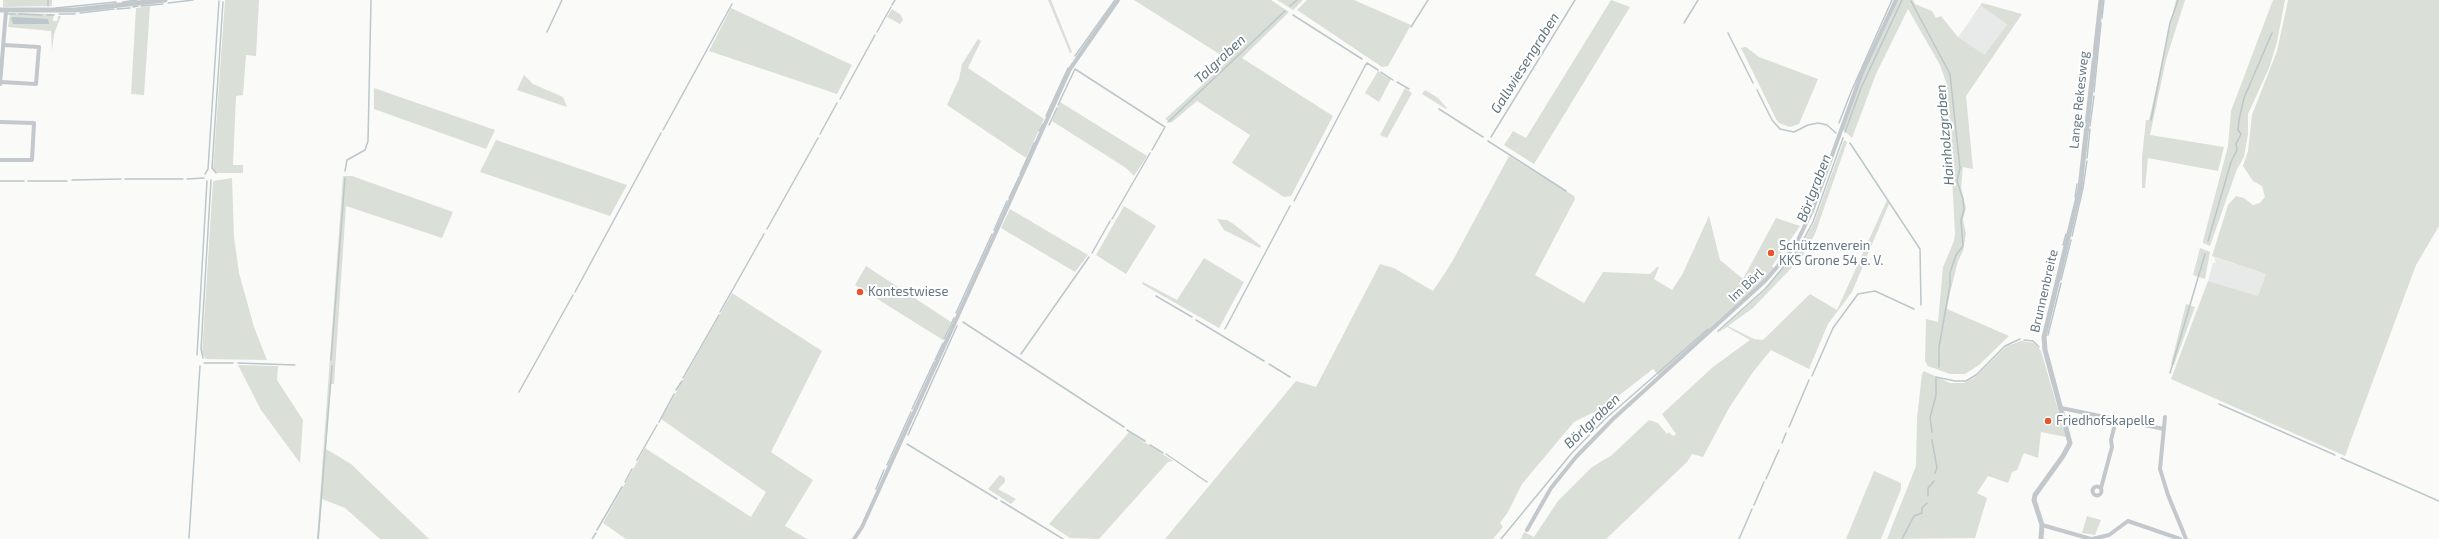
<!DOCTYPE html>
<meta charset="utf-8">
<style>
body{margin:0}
canvas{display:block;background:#fafaf8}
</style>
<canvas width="2439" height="539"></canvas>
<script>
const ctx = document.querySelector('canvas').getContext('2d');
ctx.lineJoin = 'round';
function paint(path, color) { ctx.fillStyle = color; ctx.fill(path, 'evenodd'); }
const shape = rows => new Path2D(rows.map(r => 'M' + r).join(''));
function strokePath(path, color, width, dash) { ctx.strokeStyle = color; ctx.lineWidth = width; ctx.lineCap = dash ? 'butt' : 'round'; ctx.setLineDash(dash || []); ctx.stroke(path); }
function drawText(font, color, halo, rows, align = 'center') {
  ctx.font = font + ' "Exo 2",sans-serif'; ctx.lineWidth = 4; ctx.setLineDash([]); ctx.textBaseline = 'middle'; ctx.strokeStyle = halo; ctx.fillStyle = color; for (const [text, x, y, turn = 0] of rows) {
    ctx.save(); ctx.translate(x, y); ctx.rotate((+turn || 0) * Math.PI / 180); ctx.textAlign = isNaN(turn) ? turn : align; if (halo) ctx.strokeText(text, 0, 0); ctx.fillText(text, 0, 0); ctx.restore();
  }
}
paint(shape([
 [1981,6,2007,23,1986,56,1958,37],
 [2214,257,2266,274,2258,296,2208,281,2213,263,2216,263]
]), '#e8e9e9');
paint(shape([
 [3,0,52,0,52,6,3,7],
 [225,0,259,0,256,56,246,55,243,95,236,96,233,165,243,165,243,173,217,173,213,170],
 [1048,0,1051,0,1072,52,1070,53],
 [1134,0,1271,0,1289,12,1242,58,1333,116,1291,196,1284,197,1232,163,1250,135,1197,101,1171,123,1165,119,1227,62,1224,57],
 [1277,0,1303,0,1293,10],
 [1307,0,1354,0,1411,25,1388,66,1382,67,1297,10],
 [1611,0,1630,7,1534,164,1504,145,1513,131,1526,138],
 [1897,0,1913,0,1915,4,1932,11,1936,18,1941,16,1958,37,1985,55,2007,24,1981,6,1968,23,1982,3,2022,14,1966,96,1973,169,1963,167,1961,188,1966,208,1963,219,1966,234,1963,251,1958,261,1950,293,1947,309,2009,336,1979,365,1965,374,1950,374,1928,366,1925,361,1926,319,1938,322,1943,267,1954,241,1955,233,1947,85,1940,65,1908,9,1876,74,1852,138,1842,129,1857,88],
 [2176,0,2185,0,2166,60,2150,135,2224,147,2218,171,2148,158,2145,188,2142,188,2142,157,2146,120,2149,120],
 [2273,0,2285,0,2277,42,2269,68,2248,114,2248,134,2244,157,2237,169,2210,246,2203,243,2203,241,2228,146,2231,111],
 [2288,0,2439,0,2439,226,2416,265,2345,456,2171,379,2208,281,2258,296,2266,274,2212,256,2228,205,2236,196,2244,198,2253,205,2260,203,2265,197,2262,186,2253,181,2243,166,2248,151,2252,115,2277,51],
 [150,6,144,95,131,94,136,8],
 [731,8,852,65,837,94,709,51],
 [892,9,901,15,903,20,900,24,887,17],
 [10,13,54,14,53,21,57,21,58,16,61,16,54,34,52,51,51,31,8,27],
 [978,39,981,41,968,68,1044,119,1026,158,947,105,959,79,962,64],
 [1746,47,1759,57,1818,79,1799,124,1790,127,1779,123,1776,119,1741,48],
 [1378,71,1391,79,1379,102,1365,93],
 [524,75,533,84,563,97,567,107,517,90],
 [374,88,495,130,486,149,374,109],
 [1405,88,1412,93,1387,138,1380,135],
 [1425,90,1438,98,1447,108,1446,109,1422,94],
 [1060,102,1147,156,1134,176,1126,168,1052,121],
 [496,140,627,185,610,216,480,172],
 [1844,140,1847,142,1815,234,1802,257,1753,308,1728,326,1754,339,1763,340,1810,294,1837,310,1887,200,1889,204,1852,292,1828,324,1809,369,1771,350,1753,372,1729,408,1703,457,1692,454,1687,462,1606,539,1521,539,1524,532,1534,537,1558,501,1592,467,1612,455,1649,420,1658,423,1667,434,1669,432,1673,436,1676,434,1662,414,1713,367,1750,340,1727,327,1716,334,1765,290,1797,252,1814,223],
 [1509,156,1574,196,1575,199,1535,275,1584,303,1603,272,1650,274,1657,267,1659,267,1654,279,1672,290,1682,275,1709,216,1720,260,1743,279,1776,218,1800,226,1772,266,1775,269,1764,281,1659,376,1653,369,1604,407,1574,422,1522,484,1508,512,1500,523,1503,527,1493,539,1165,539,1296,381,1316,387,1380,264,1394,268,1433,291,1452,262],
 [343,176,352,176,453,212,442,238,346,206,334,384,331,384,326,449,351,464,429,539,380,539,345,508,322,499,319,539,317,539],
 [232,178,234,237,239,273,254,327,267,360,206,359,202,354,213,181],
 [1124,206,1156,226,1126,274,1096,255],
 [1010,209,1088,255,1075,272,1001,228],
 [1217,219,1227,220,1235,225,1261,246,1260,248,1224,230],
 [2200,248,2210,252,2205,279,2193,275],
 [1204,258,1244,282,1219,328,1142,284,1143,282,1177,300],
 [866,266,951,322,943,340,855,285],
 [732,293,822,351,771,452,813,480,785,526,807,539,626,539,603,523,645,448,751,517,766,492,661,419],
 [2186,304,2195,307,2174,365,2171,364],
 [2021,341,2034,343,2041,351,2066,437,2041,432,2038,458,2024,453,2017,470,2012,472,2008,483,1988,476,1977,493,1987,498,1975,538,1887,539,1916,466,1917,418,1922,374,1924,371,1950,383,1964,383,1974,378,2007,346],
 [238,365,278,366,277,380,303,420,300,463,261,410],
 [1129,432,1173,461,1168,462,1099,539,1070,538,1049,524],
 [1874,471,1901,483,1901,489,1881,539,1846,539],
 [1000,475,1005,478,1005,482,998,489,1016,499,1011,504,988,489],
 [2087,516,2101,520,2095,535,2082,533]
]), '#dadfd7');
paint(shape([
 [13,17,48,19,49,24,13,24,11,18]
]), '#bbc7cb');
strokePath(shape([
 [48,0,48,6],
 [1911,1,1950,74,1960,168,1957,181,1963,199,1964,210,1961,220,1963,246,1956,255,1950,273,1950,285,1939,347,1939,367],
 [123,2,137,0],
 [168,3,193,0],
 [892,5,895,0],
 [141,6,163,4],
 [1290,6,1297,0],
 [133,7,138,6],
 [56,8,116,2],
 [117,9,130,8],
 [80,13,114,9],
 [7,14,15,14],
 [19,14,42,15],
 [59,14,75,14],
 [47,15,54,15],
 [1293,15,1362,59],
 [2102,18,2104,0],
 [1684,23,1698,0],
 [1411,27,1428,0],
 [547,32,562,0],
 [877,32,891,7],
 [1728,33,1753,83],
 [1075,56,1115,0],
 [1381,72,1393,80],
 [1397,82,1409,89],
 [1757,90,1772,120,1780,129,1794,132,1808,125,1818,123,1827,125,1836,133],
 [2094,92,2101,23],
 [840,99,875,35],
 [1058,105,1075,69,1165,127,1152,150],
 [1439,109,1483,137],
 [1046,116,1068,68],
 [2151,120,2170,23,2178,0],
 [1168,122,1285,11],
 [1839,123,1851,92,1892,0],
 [1049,125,1057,108],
 [2090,126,2094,96],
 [663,130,732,4],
 [1039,131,1043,124],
 [1845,132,1861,88,1902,0],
 [820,134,837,103],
 [1491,137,1575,0],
 [1488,141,1566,191],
 [1850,143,1920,249,1921,305],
 [2087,158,2090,129],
 [345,171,347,160,365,150,368,141,371,0],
 [216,173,212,168,223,2],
 [205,174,208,169,219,1],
 [1020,174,1034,143],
 [125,179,183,179],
 [187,179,204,178],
 [72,180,121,179],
 [0,181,24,181],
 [28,181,67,181],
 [2075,197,2077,184],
 [1009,198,1019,177],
 [1294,201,1365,66,1367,63,1378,70],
 [1112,219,1150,153],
 [767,229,818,138],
 [994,230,1007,201],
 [2072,236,2083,188,2087,161],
 [2208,241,2231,162,2237,150,2236,144,2241,134,2238,130,2239,120,2244,98,2272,33],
 [2063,245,2066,234],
 [1092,253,1110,221],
 [2061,280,2071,240],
 [575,292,661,133],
 [1156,296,1192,317],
 [720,312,764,234],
 [956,313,992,234],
 [1196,320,1264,361],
 [963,322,1124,427],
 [1225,329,1290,206],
 [1718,331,1765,289,1797,251,1813,222,1843,138],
 [2048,335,2061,283],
 [944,339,954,318],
 [2024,340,2033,341,2039,347],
 [1021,354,1089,257],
 [197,355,207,181],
 [203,358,201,349,211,180],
 [331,360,345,178],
 [935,360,943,343],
 [204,363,233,363],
 [238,363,295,365],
 [1269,364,1290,377],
 [2170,373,2205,254],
 [1812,376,1833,328,1858,294,1875,291,1914,309],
 [683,378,719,315],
 [676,390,682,381],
 [519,392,573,295],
 [2219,404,2335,455],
 [912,409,934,362],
 [659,422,674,394],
 [1789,427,1809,380],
 [1127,430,1145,441],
 [1932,432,1930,418,1936,395,1936,377,1955,381,1966,381,1976,375,2005,346,2020,339],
 [908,435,957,326],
 [1932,440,1937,468,1935,473],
 [1782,443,1786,433],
 [907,444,997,499],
 [1150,445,1163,453],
 [1166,454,1207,482],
 [2341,458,2439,501],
 [637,460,657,425],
 [887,465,911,412],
 [1766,479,1779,450],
 [625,482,632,469],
 [876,489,884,470],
 [1928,496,1928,488,1934,481],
 [1001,501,1063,539],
 [1754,505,1764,482],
 [597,530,622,487],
 [189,538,200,366],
 [318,539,332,366],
 [592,539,596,533],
 [1501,539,1571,454,1604,420,1708,329],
 [1739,539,1752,509],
 [1902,539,1914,516,1922,513,1922,508,1927,503]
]), '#bbc7cb', 1.5);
strokePath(shape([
 [1,82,36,84,39,47,4,45],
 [0,84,6,11],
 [0,122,34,123,32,160,0,160],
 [2061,408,2164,429],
 [2165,417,2160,469,2168,495,2186,539],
 '2092.5 491a4.5 4.5 0 1 1 9 0a4.5 4.5 0 1 1-9 0Z',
 [2101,488,2112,447,2111,440,2116,420],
 [2042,525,2091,539],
 [1527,530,1551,488,1576,457,1613,419,1765,281,1795,246,1812,211,1861,75,1896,0],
 [854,539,862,527,1070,69,1118,0],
 [2092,539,2109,535,2128,521,2180,539]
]), '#c3c8cc', 4);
strokePath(shape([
 [0,10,75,10,165,0],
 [2041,539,2042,525,2034,500,2035,495,2063,456,2070,443,2045,350,2044,337,2080,188,2101,0]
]), '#c3c8cc', 5);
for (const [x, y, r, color] of [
 [1771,253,4,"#e4572e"],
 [860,292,4,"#e4572e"],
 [2048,421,4,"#e4572e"]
]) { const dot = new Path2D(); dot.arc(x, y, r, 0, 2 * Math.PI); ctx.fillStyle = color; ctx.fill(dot); strokePath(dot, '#fff', 1.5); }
drawText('13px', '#657683', '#fff', [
 ["Lange Rekesweg",2079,100,-84],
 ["Im Börl",1746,285,-43],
 ["Brunnenbreite",2044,291,-77]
]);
drawText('13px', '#657683', '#fff', [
 ["Schützenverein",1779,246],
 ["KKS Grone 54 e. V.",1779,261],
 ["Kontestwiese",868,292],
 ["Friedhofskapelle",2056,421]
], 'left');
drawText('italic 14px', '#60757c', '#fff', [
 ["Talgraben",1220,59,-43],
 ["Gallwiesengraben",1525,63,-58],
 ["Hainholzgraben",1945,135,-95],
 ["Börlgraben",1814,188,-69],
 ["Börlgraben",1592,421,-44]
]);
</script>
